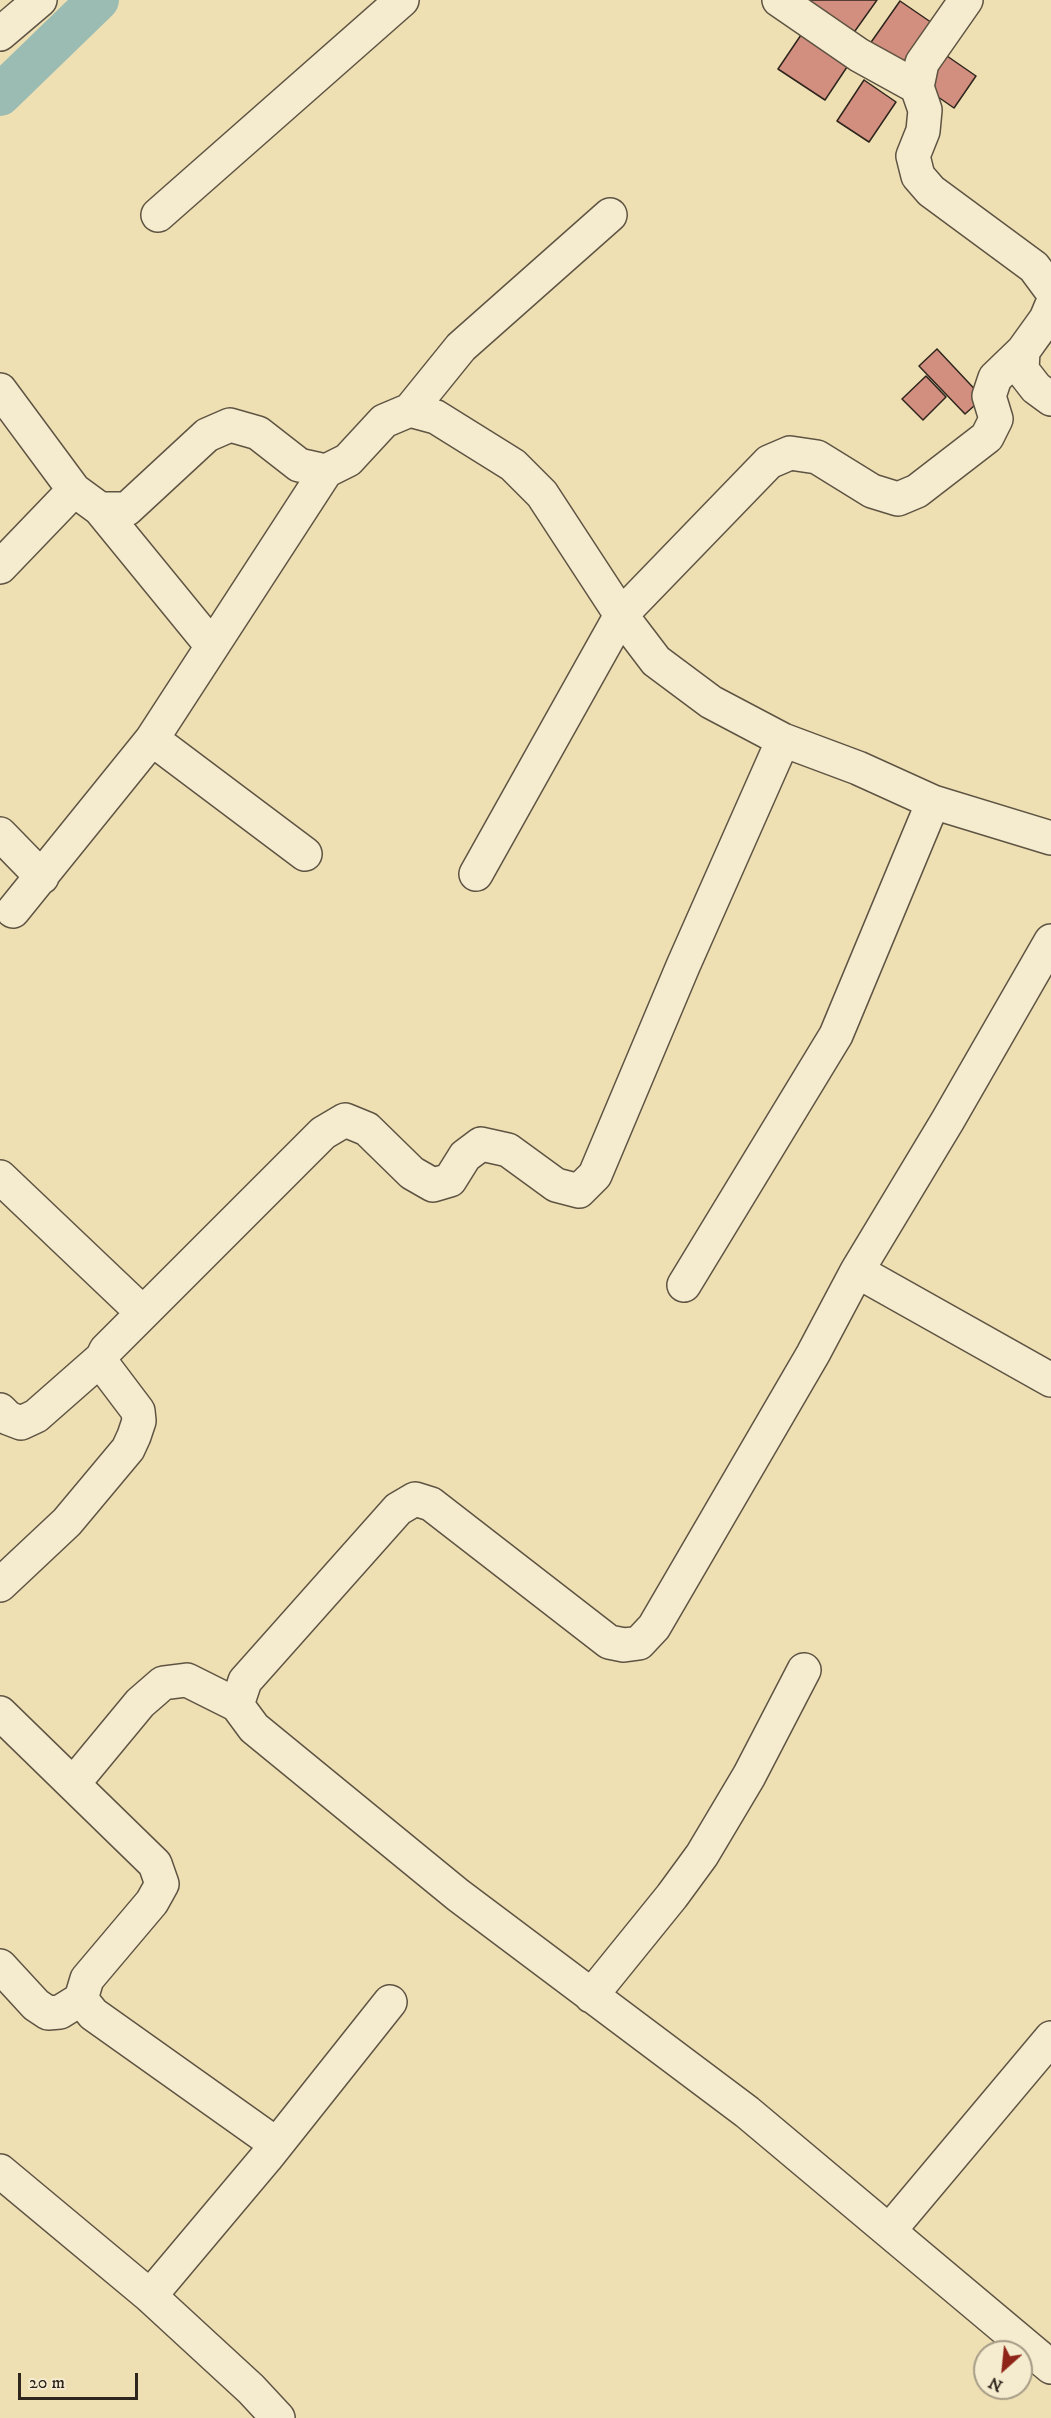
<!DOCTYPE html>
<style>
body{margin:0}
#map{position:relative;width:1051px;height:2418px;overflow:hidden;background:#efe0b4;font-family:"IM FELL DW Pica",serif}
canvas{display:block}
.north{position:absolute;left:973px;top:2340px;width:60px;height:60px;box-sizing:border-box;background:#f5ebce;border:2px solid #a59c87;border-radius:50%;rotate:207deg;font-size:16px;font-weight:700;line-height:24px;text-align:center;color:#2e251d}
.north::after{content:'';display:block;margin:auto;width:21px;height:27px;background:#8f2418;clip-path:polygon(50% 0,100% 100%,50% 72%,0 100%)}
.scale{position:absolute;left:18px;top:2373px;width:120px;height:27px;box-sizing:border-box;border:3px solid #2e251d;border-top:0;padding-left:8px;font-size:18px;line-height:21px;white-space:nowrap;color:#2e251d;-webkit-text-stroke:4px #f5ebce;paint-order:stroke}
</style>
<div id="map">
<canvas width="1051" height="2418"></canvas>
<div class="north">N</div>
<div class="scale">20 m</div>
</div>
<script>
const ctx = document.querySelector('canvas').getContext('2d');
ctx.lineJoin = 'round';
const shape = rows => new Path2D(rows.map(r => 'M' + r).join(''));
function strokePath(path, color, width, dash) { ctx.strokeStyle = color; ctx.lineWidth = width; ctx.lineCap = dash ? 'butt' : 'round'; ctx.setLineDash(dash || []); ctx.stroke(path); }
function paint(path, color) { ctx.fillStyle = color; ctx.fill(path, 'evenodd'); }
strokePath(shape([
 [0,95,98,0]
]), '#9bbcb3', 42);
const building = shape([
 [797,0,877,0,850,38,797,0],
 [900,1,938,27,904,75,867,48,900,1],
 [801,35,847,67,825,100,778,69,801,35],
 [947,56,976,76,954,108,925,88,947,56],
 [864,80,896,102,869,142,837,121,864,80],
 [937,349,983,398,965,414,919,366,937,349],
 [926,376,946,397,923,420,902,399,926,376]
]);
paint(building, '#d28e7e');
strokePath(building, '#2e251d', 1.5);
const minor = shape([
 [779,0,859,55,917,87],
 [966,0,922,63,917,87,925,110,923,131,913,156,918,176,931,191,1034,267,1051,290],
 [0,34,40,0],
 [158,215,402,0],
 [1051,307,1046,319,1023,351,1022,370,1036,388,1051,399],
 [0,390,74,490,100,509,127,509,207,435,230,425,258,433,299,465,326,471,348,460,384,421,410,410,436,417,513,465,542,494,621,615,656,661,711,702,783,740,858,768,933,802,1051,838],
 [410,410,461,347,610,215],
 [100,509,212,646],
 [0,567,74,490],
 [152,739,305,854],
 [0,834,42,877],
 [476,874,621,615,769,462,790,453,817,457,872,491,898,499,917,491,987,437,996,419,989,396,995,378,1023,351],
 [13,911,152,739,326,471],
 [1051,941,948,1120,857,1271,813,1354,654,1627,639,1643,624,1645,609,1642,431,1504,415,1499,398,1509,245,1681,237,1705,254,1728,458,1895,747,2112,1051,2367],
 [0,1177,142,1312],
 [857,1271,1051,1380],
 [684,1285,836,1035,933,802],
 [0,1410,8,1418,21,1423,36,1416,102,1358],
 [0,1585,67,1522,128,1449,134,1436,139,1421,138,1411,104,1366,102,1358,106,1350,323,1133,345,1120,367,1129,412,1173,433,1185,450,1180,465,1156,481,1144,508,1150,556,1185,579,1191,595,1175,683,966,783,740],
 [0,1713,155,1864,162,1884,152,1902,87,1979,81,1999,93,2014,276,2144],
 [73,1784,140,1703,163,1683,187,1680,237,1705],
 [0,1966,36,2005,48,2013,60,2012,81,1999],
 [591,1996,672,1896,702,1855,749,1776,804,1670],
 [0,2171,150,2296,251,2389,278,2418],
 [889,2231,1051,2038],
 [150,2296,266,2158,390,2002]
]);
strokePath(minor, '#5e5443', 36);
strokePath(minor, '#f5ebce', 33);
</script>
